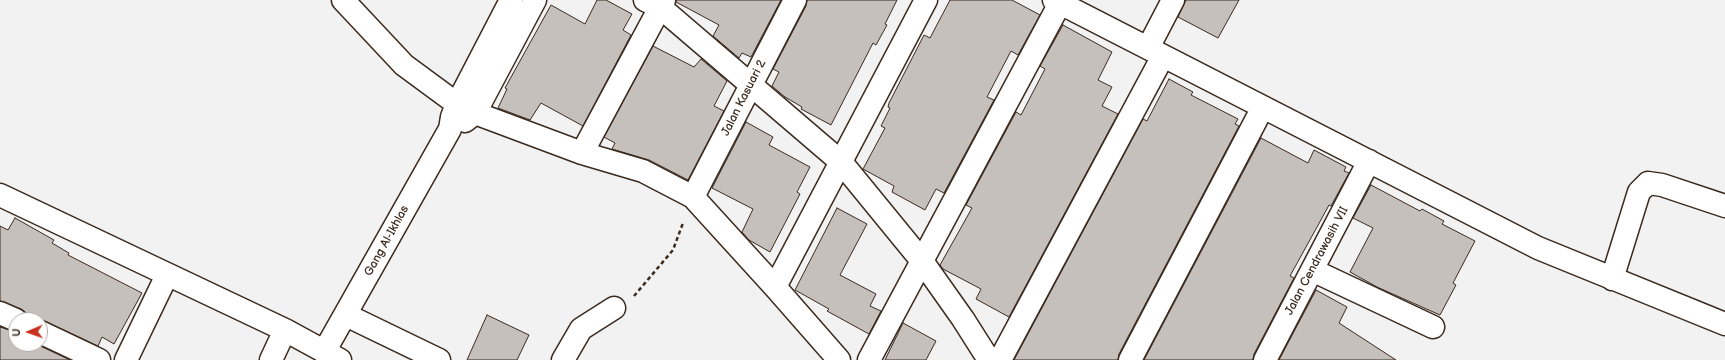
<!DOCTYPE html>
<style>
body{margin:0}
#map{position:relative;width:1725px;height:360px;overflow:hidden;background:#f3f2f2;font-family:"Balsamiq Sans",sans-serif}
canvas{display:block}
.north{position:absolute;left:8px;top:312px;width:40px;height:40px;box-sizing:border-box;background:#fff;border:1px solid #b1aaa5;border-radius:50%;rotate:268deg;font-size:11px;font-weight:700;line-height:16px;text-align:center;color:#3b2a1e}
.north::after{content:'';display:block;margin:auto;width:14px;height:18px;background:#c8321e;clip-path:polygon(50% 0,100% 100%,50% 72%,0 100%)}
</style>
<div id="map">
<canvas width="1725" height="360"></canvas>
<div class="north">U</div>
</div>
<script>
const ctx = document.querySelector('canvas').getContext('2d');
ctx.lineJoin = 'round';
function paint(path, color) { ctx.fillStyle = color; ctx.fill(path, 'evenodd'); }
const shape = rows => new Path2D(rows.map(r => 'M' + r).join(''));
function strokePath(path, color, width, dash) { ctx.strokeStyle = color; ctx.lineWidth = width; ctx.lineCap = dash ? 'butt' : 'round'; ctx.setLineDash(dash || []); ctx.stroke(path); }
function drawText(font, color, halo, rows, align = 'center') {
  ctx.font = font + ' "Balsamiq Sans",sans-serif'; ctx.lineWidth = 3; ctx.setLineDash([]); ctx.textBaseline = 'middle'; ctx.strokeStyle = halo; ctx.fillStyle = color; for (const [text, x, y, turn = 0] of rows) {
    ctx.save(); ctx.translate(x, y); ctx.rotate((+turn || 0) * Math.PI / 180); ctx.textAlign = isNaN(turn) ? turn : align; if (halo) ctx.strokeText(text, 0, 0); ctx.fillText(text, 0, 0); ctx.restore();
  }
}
const building = shape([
 [597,0,606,0,632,14,623,30,631,35,583,126,541,103,530,120,498,108,507,89,505,88,551,5,585,24,597,0],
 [676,0,781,0,751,57,742,53,739,58,713,36,719,25,676,2,676,0],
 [807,0,897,0,885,24,887,25,876,45,873,43,831,125,801,109,802,107,785,97,772,86,779,72,773,69,806,6,807,0],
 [950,0,1012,0,1040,15,1018,55,1011,51,987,97,994,100,944,193,936,189,925,210,892,192,894,186,863,169,885,128,881,126,890,108,888,107,889,103,924,35,930,38,950,0],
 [1186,0,1239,0,1218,38,1178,17,1186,0],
 [1063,25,1112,52,1098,80,1112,87,1102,106,1118,114,1009,317,976,299,981,289,943,269,940,265,972,208,966,205,1016,112,1021,115,1045,69,1040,66,1063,25],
 [653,46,694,67,701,59,727,81,714,106,724,111,688,180,649,160,612,149,615,143,604,137,653,46],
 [1169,79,1193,92,1191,95,1238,119,1235,124,1239,126,1119,354,1118,360,1014,360,1143,119,1147,121,1169,79],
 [746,122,773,137,769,145,810,167,797,192,800,194,770,252,749,240,742,232,753,209,712,188,746,122],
 [1261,138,1308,163,1314,150,1346,167,1344,171,1349,173,1331,206,1329,205,1322,218,1290,276,1294,278,1254,354,1253,360,1144,360,1261,138],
 [1371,185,1420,211,1422,209,1444,221,1442,224,1475,241,1453,283,1456,285,1440,315,1377,287,1350,272,1373,228,1353,218,1371,185],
 [837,208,867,224,840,275,876,294,870,306,881,311,869,334,827,311,829,309,795,290,837,208],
 [15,218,54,240,52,243,69,253,68,255,142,293,114,344,102,337,98,346,45,321,28,320,26,313,21,309,0,301,0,226,8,230,15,218],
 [1316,290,1347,307,1339,323,1396,360,1279,360,1316,290],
 [487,315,529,335,517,360,467,360,487,315],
 [903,323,936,341,926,360,885,360,903,323],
 [0,327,16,332,16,344,36,344,70,360,0,360,0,327]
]);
paint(building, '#c6c0bd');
strokePath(building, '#3b2a1e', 1);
const minor = shape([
 [343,0,404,65,457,104,475,113,582,153,643,171,693,197,775,287,839,360],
 [645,0,660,7,841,162,922,261,963,319,989,360],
 [1054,0,1538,248,1725,324],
 [1148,48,1173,0],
 [465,121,475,113,535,0],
 [582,153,664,0],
 [0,195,285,330,340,360],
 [693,197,795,0],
 [1312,270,1433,327],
 [1612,279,1639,192,1648,183,1662,185,1725,206],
 [775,287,926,0],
 [0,313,16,320],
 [346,315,439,360],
 [40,332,99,360],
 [324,352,450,129,452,117,457,104,511,0],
 [126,360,167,275],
 [271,360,285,330],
 [563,360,581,329,614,308],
 [869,360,1060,3],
 [1000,360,1163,56],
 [1130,360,1263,107],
 [1265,360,1369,161]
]);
strokePath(minor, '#3b2a1e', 25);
strokePath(shape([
 [634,296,673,250,683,223]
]), '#3b2a1e', 2.5, [4, 3]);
strokePath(minor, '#fff', 22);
drawText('12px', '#3b2a1e', '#fff', [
 ["Jalan Kasuari 2",744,98,-63],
 ["Gang Al-Ikhlas",387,241,-61],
 ["Jalan Cendrawasih VII",1317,261,-62]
]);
</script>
